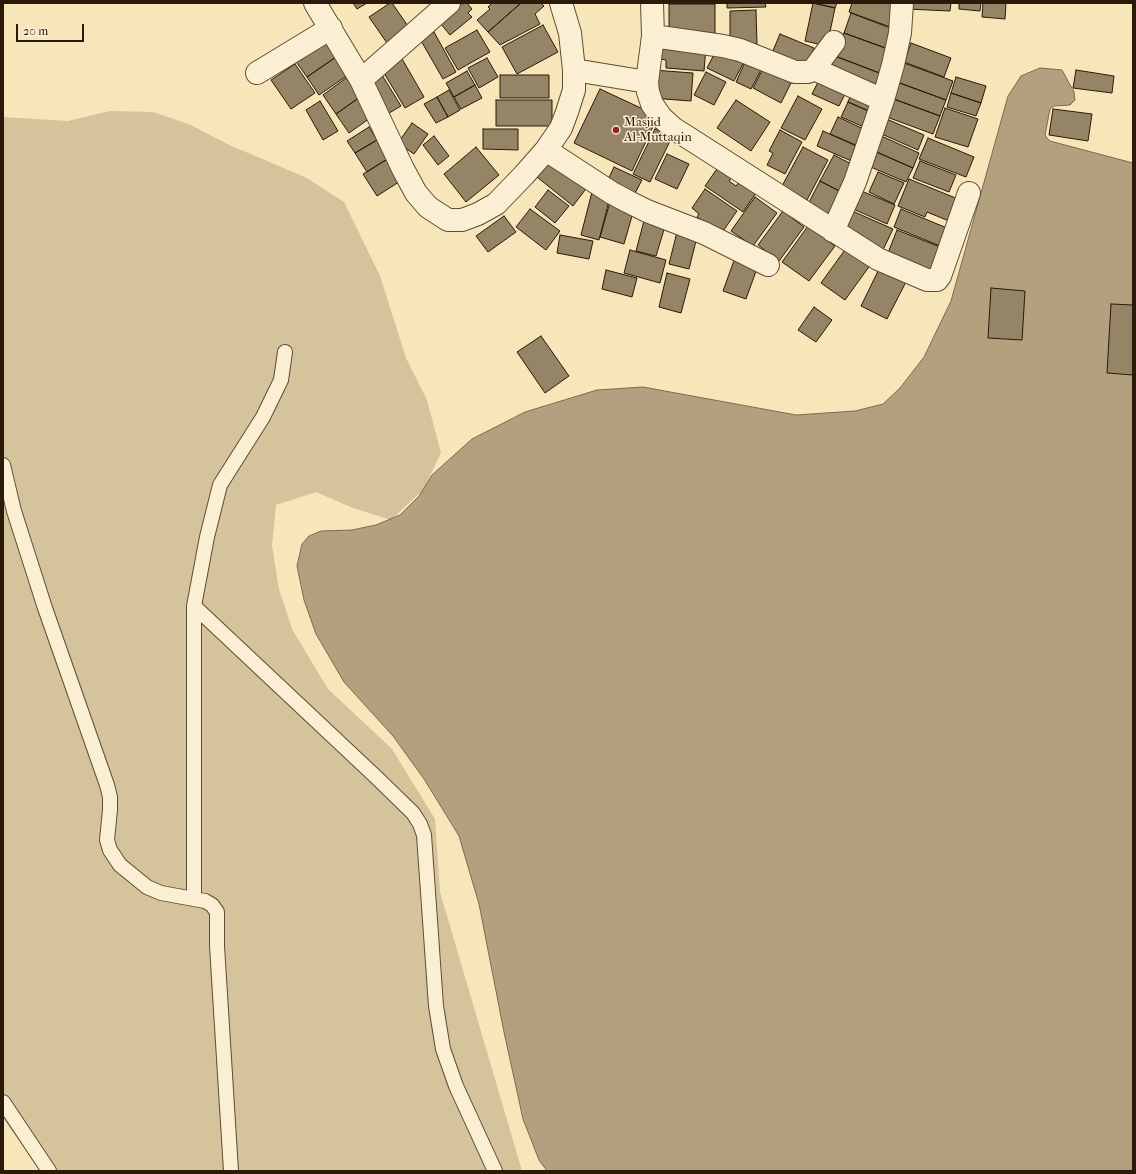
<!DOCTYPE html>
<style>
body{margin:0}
#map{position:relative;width:1136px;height:1174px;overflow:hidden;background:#f7e6b9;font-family:"IM FELL French Canon",serif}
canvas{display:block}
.frame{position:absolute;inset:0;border:4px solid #2b190a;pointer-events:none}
.scale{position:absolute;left:16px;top:24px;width:68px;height:18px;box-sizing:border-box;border:2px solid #2b190a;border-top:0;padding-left:5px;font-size:12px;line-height:14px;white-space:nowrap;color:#2b190a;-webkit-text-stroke:3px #faefd2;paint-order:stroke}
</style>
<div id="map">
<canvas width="1136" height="1174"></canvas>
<div class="frame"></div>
<div class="scale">20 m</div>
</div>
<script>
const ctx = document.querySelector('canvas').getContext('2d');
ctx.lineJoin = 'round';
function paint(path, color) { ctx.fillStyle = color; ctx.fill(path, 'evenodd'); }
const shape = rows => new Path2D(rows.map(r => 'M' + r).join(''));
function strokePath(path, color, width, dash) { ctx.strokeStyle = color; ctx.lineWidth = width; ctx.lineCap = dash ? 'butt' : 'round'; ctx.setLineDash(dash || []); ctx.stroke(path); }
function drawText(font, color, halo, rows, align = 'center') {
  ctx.font = font + ' "IM FELL French Canon",serif'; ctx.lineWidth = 3; ctx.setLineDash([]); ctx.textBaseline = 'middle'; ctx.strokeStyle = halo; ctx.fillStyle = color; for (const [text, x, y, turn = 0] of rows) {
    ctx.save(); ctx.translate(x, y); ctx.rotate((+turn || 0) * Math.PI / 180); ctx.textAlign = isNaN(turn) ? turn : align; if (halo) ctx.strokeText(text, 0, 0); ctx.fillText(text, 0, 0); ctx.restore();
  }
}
paint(shape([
 [110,111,153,112,191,125,227,144,307,178,344,202,380,276,406,358,427,400,441,453,423,490,391,520,353,508,316,492,276,505,272,546,279,589,292,629,328,689,392,749,435,819,440,892,522,1171,41,1171,3,1118,3,117,68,121]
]), '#d4c39b');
const water = shape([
 [1040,68,1062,70,1074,92,1075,100,1070,105,1054,106,1050,109,1045,135,1047,138,1050,141,1133,163,1133,1171,547,1171,539,1160,523,1119,504,1032,479,904,459,836,424,779,393,736,344,682,316,634,304,600,297,566,302,544,309,536,321,531,352,530,376,525,400,515,419,496,432,475,472,439,525,412,597,390,643,387,796,415,855,411,883,404,900,388,924,357,951,301,1008,96,1021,76,1040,68]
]);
paint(water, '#b2a07e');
strokePath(water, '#7c6a50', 1);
const building = shape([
 [353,3,367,3,357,9,353,3],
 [390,3,392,3,412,32,389,46,369,17,390,3],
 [453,3,461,4,467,3,472,9,468,13,472,17,450,35,435,17,453,3],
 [492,3,521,3,488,32,477,20,490,9,488,7,492,3],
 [521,3,541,3,544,6,535,14,540,24,500,45,488,32,521,3],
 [727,3,765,3,766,7,727,8,727,3],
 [813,3,835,8,827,46,805,41,813,3],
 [813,3,837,3,835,8,813,3],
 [852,3,899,3,893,28,849,12,852,3],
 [907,3,951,3,950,11,907,9,907,3],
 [959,3,981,3,980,11,959,9,959,3],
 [983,3,1006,3,1005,19,982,17,983,3],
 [669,4,715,4,715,33,669,34,669,4],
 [756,10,757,44,730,45,730,11,756,10],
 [851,13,898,31,891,50,844,33,851,13],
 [543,25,558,52,517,74,502,47,543,25],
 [477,30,490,52,458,70,445,48,477,30],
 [434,32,456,72,443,79,420,39,434,32],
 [844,33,891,50,882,74,835,56,844,33],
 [780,34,814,48,806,67,772,53,780,34],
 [323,39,336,57,307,77,294,59,323,39],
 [661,43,706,46,704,71,666,68,666,60,660,59,661,43],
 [911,43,951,58,944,77,904,62,911,43],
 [718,47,745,60,734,81,707,68,718,47],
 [835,56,882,74,875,92,828,75,835,56],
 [336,57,348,75,319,95,307,77,336,57],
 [401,57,424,97,405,108,381,68,401,57],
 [487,58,498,77,479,88,468,68,487,58],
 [747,58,763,66,751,89,736,82,747,58],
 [904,63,953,81,946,100,897,82,904,63],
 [295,64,315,93,291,109,271,80,295,64],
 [765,65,793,79,781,103,753,88,765,65],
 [653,70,693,73,691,101,651,98,653,70],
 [1076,70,1114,76,1112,93,1073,88,1076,70],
 [467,71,475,85,454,97,446,83,467,71],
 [706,72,726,82,714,105,694,95,706,72],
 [382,75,401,106,384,116,366,85,382,75],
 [500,75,549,75,549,98,500,98,500,75],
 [821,76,848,88,839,106,812,94,821,76],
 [956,77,986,86,981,103,951,93,956,77],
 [346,78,360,97,336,114,323,95,346,78],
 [897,82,946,100,940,116,891,98,897,82],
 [475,85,482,98,461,109,454,97,475,85],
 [600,89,658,116,632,171,574,143,600,89],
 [449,90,460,110,448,117,437,97,449,90],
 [853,90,876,100,871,112,848,102,853,90],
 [951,93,981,103,976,116,947,107,951,93],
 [798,96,822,109,805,140,781,128,798,96],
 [360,97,373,116,349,133,336,114,360,97],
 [437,97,448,117,436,123,424,104,437,97],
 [891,98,940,116,933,134,884,116,891,98],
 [496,100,552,100,552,126,496,126,496,100],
 [736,100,770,122,751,151,717,128,736,100],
 [320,101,338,131,323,140,306,110,320,101],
 [848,102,871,112,864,127,841,117,848,102],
 [945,108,978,119,968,147,935,137,945,108],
 [1053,109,1092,114,1088,141,1049,135,1053,109],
 [838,117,870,132,863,148,830,134,838,117],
 [884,118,924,135,918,150,877,132,884,118],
 [412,123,428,134,414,154,398,143,412,123],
 [369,127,377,140,355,153,347,141,369,127],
 [483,129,518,129,518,150,483,149,483,129],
 [655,129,672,137,650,182,633,174,655,129],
 [780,130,802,142,785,174,767,165,773,153,769,151,780,130],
 [823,131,863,149,856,163,817,146,823,131],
 [879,135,919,153,913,168,872,150,879,135],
 [434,136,449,156,438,165,423,145,434,136],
 [928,138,974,157,966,177,919,159,928,138],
 [377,140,389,158,367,172,355,153,377,140],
 [476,147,499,175,466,202,444,174,476,147],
 [803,147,828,160,807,200,782,186,803,147],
 [872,150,913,168,906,182,866,165,872,150],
 [667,154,689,164,677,189,655,179,667,154],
 [834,155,859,168,845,194,820,181,834,155],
 [389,158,402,180,377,196,363,174,389,158],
 [552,158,588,186,573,206,537,177,552,158],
 [920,161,956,175,949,192,913,178,920,161],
 [719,166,733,176,729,181,736,186,740,181,756,193,743,212,705,186,719,166],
 [614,167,642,180,633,197,606,184,614,167],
 [878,172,904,183,894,204,869,192,878,172],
 [909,179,958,199,949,221,927,212,925,217,898,206,909,179],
 [820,181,845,194,831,221,806,208,820,181],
 [705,189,737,211,721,234,697,217,699,214,692,208,705,189],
 [548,190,569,206,555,223,535,207,548,190],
 [859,190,895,205,887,224,851,208,859,190],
 [592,192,610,197,599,240,581,235,592,192],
 [755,197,777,213,753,246,731,231,755,197],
 [610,202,634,209,624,244,600,237,610,202],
 [530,209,560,231,546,250,516,227,530,209],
 [901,209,947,228,940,246,894,227,901,209],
 [850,210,893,229,882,252,840,233,850,210],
 [783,211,804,227,779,261,758,245,783,211],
 [504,216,516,232,488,252,476,236,504,216],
 [645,217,666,223,656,256,636,251,645,217],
 [808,226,835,246,809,281,782,262,808,226],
 [897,230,940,247,929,275,886,258,897,230],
 [677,232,697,237,689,269,669,264,677,232],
 [560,235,593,241,589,259,557,253,560,235],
 [847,247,871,264,845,300,821,283,847,247],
 [630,250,666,260,660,283,624,273,630,250],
 [736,255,759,263,746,299,723,291,736,255],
 [881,265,908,278,887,319,861,306,881,265],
 [606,270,637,278,632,297,602,289,606,270],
 [667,273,690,279,681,313,659,307,667,273],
 [991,288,1025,291,1022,340,988,338,991,288],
 [1111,304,1133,305,1133,375,1107,373,1111,304],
 [814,307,832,320,816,342,798,330,814,307],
 [541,336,569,376,545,393,517,352,541,336]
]);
paint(building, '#958465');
strokePath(building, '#2b190a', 1);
const service = shape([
 [3,465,14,511,45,608,107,785,110,797,110,810,107,840,110,850,120,865,147,887,161,893,205,901,212,905,217,912,217,946,231,1171],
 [194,606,376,777,413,813,420,824,424,835,436,1006,443,1049,456,1086,495,1171],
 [194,899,194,606,207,537,220,485,263,417,281,380,285,352],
 [3,1102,49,1171]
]);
const minor = shape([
 [315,3,361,80,403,169,416,193,428,207,448,220,462,220,478,214,496,204,524,175,546,150,561,128,567,112,574,90,574,70,570,33,561,3],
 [653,36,723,46,740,50,795,72,808,72,814,69,834,42],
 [814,69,883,100],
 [574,70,647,82,648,92,652,104,661,117,673,128,878,259,927,280,937,280,940,276,969,193],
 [257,73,331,28],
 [361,80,449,3],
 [647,82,653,36,652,3],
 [546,150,612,193,629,202,647,211,704,233,768,265],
 [833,231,855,182,883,100,893,65,900,33,902,3]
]);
strokePath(service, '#5e4c36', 16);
strokePath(minor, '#5e4c36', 24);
strokePath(service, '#faefd2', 14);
strokePath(minor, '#faefd2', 22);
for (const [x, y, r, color] of [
 [616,130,4,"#8f2418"]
]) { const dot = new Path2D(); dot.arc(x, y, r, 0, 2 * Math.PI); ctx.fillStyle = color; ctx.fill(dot); strokePath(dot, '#faefd2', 1.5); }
drawText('13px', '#2b190a', '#faefd2', [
 ["Masjid",624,123],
 ["Al-Muttaqin",624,138]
], 'left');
</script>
